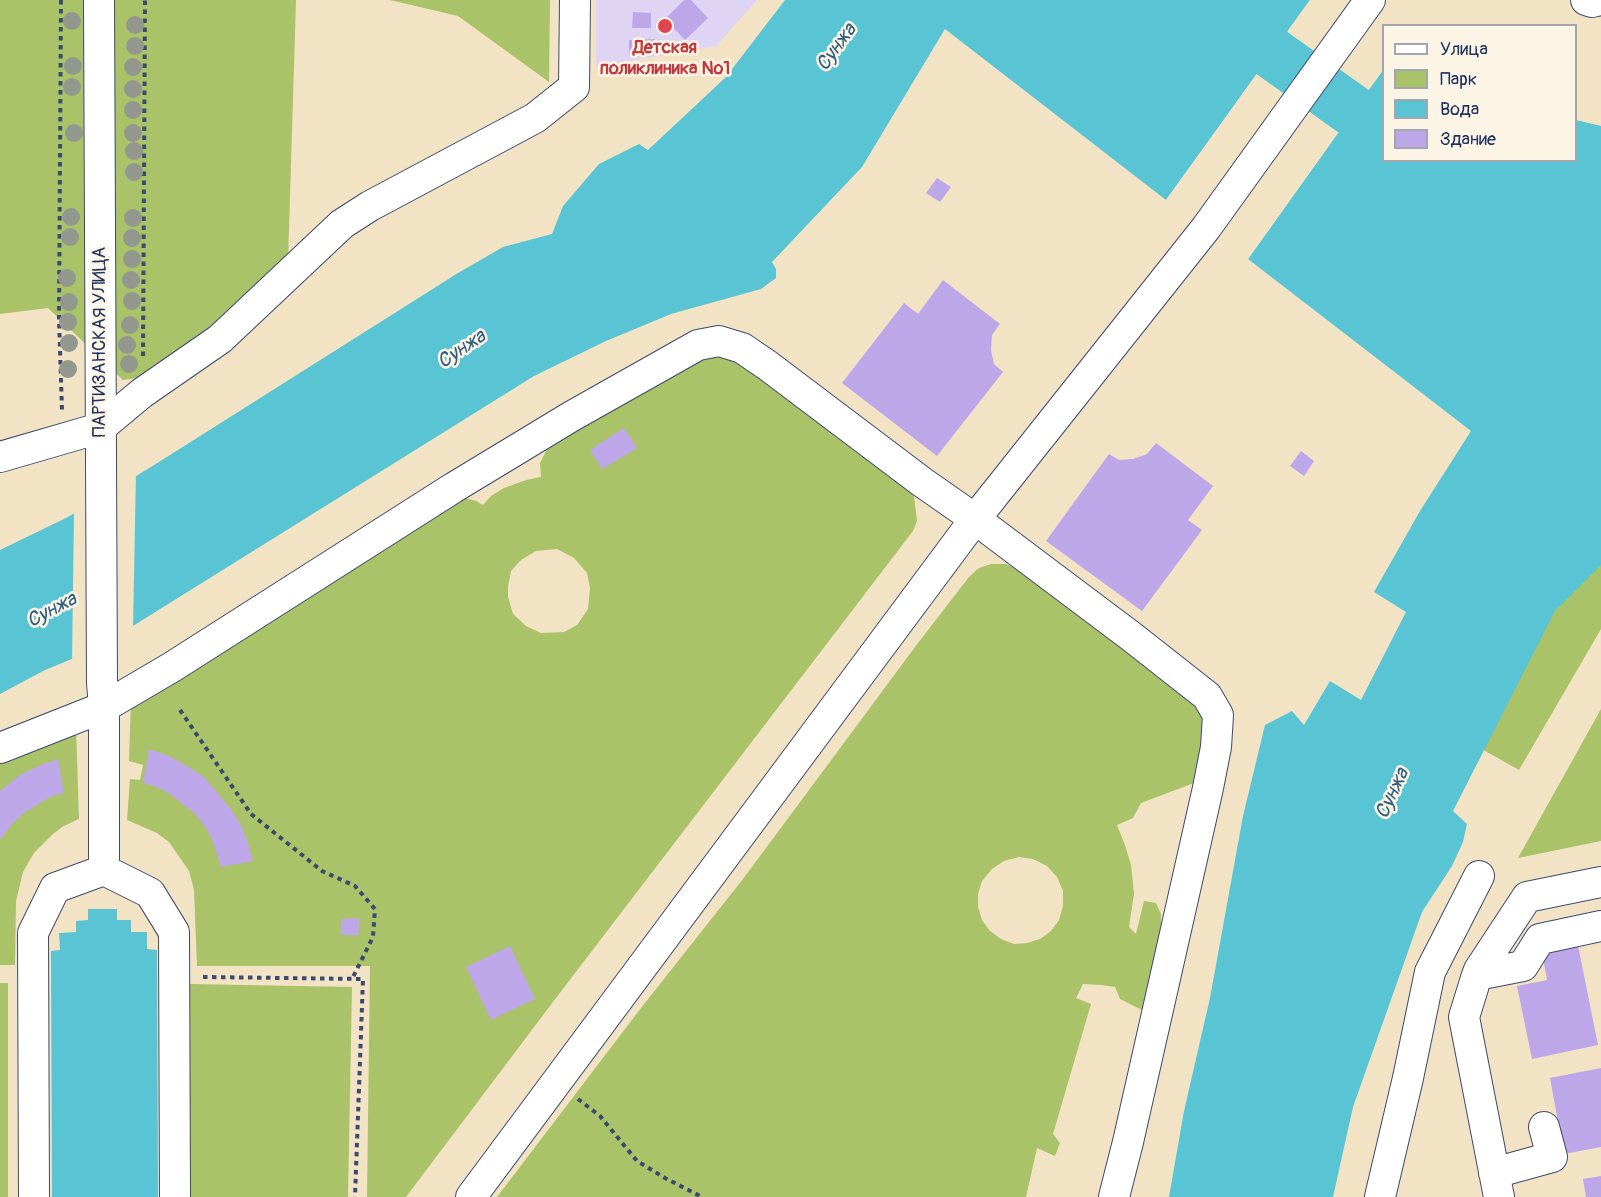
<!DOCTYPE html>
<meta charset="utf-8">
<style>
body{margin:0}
#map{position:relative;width:1601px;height:1197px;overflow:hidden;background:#f2e3c5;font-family:Pangolin,sans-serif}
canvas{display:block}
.legend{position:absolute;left:1382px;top:24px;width:195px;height:138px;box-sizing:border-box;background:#fcf5e5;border:2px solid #a2a6af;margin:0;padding:8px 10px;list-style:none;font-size:18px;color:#1b2f5e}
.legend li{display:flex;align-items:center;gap:12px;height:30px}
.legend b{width:30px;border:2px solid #a2a6af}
</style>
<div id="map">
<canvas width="1601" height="1197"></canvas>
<ul class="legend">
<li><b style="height:8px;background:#fff"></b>Улица</li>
<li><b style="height:16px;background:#aac268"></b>Парк</li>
<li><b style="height:16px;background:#59c4d4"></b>Вода</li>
<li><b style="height:16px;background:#bea7e8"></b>Здание</li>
</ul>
</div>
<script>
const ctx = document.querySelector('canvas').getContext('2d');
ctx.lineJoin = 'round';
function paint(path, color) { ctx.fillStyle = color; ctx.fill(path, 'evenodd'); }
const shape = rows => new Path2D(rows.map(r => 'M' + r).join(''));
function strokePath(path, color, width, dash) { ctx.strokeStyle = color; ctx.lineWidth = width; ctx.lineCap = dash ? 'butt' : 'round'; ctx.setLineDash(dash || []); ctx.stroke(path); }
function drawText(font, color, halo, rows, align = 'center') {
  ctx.font = font + ' Pangolin,sans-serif'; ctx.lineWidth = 5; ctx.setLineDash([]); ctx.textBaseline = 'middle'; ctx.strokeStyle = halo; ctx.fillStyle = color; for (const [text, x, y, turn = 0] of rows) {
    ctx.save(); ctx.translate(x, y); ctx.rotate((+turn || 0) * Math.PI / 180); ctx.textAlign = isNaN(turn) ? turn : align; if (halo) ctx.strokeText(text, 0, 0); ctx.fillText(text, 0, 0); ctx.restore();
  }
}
paint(shape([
 [596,0,757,0,716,46,596,67]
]), '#e0d4f4');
paint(shape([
 [0,0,296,0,288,262,155,375,123,380,48,308,0,314],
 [390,0,550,0,549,82,458,16],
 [721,349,910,486,914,497,917,521,913,531,559,994,406,1197,367,1197,370,966,197,966,194,890,189,871,169,842,157,833,127,820,130,779,140,780,143,765,129,761,131,699,465,498,476,501,483,505,491,496,504,488,526,480,541,477,540,463,550,443],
 [557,549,574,558,587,573,590,588,588,609,577,625,564,632,541,633,526,626,513,614,508,597,508,587,511,571,521,560,536,551],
 [1601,514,1601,629,1519,770,1377,690],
 [991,564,1006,564,1027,572,1192,697,1204,722,1204,738,1194,783,1141,803,1133,818,1117,825,1125,845,1131,865,1134,894,1129,927,1136,934,1144,901,1156,903,1161,914,1161,927,1142,1010,1120,999,1115,987,1101,985,1083,984,1076,998,1091,1004,1053,1134,1060,1143,1055,1156,1037,1148,1026,1197,497,1197,641,1008,743,879,918,643,969,577,979,568],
 [1019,857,1033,859,1047,866,1057,877,1063,891,1063,906,1059,920,1051,931,1040,939,1027,943,1014,944,1001,939,990,931,982,920,978,907,978,894,982,881,992,869,1004,861],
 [1601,709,1601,841,1518,858],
 [76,727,79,819,62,827,52,835,34,853,23,872,16,901,15,965,0,965,0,756],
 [0,983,8,983,8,1197,0,1197],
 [190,984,352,987,348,1197,189,1197]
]), '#aac268');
paint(shape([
 [785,0,1310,0,1166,200,945,29,862,167,772,262,776,269,776,278,761,289,671,314,606,341,534,376,96,649,45,670,0,694,0,550,68,517,151,467,458,273,503,247,552,234,563,206,599,164,639,144,648,150,726,77],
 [1383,70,1384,160,1576,160,1576,120,1601,126,1601,565,1555,611,1453,811,1467,824,1463,842,1452,866,1422,912,1353,1107,1333,1197,1169,1197,1184,1111,1210,998,1243,816,1265,725,1292,711,1304,725,1330,681,1361,700,1406,612,1374,592,1420,511,1471,431,1248,259],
 [88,909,117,909,117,920,131,920,131,932,147,932,147,949,157,950,158,1197,52,1197,51,951,60,950,59,933,76,932,76,921,88,920]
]), '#59c4d4');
paint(shape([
 [1310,0,1313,0,1312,2,1169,202,1166,200],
 [1384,67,1383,70,1248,259,1246,257,1381,69],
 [136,472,133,629,97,652,72,663,74,510]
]), '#f2e3c5');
strokePath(shape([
 [1212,0,1272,53,1384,133]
]), '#59c4d4', 52);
paint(shape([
 [684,0,691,0,708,18,685,40,665,19],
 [633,12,651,13,651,28,632,28],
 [655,39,655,54,629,55,629,40],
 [937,178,951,187,940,202,926,193],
 [943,280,1000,324,992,335,991,350,994,364,1003,372,937,456,842,383,904,303,918,314],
 [624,428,637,448,602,469,590,450],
 [1156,443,1213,486,1188,520,1202,530,1142,611,1046,541,1109,454,1119,460,1133,459,1147,454],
 [1301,451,1314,461,1304,476,1290,466],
 [149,749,169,756,187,766,204,777,231,809,241,825,248,843,253,861,221,867,212,839,204,825,194,813,170,794,157,787,143,783],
 [58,759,64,793,50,797,24,813,13,823,0,840,0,791,20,775,38,766],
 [359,918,359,935,341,935,341,919],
 [1578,945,1598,1045,1532,1059,1517,986,1547,980,1542,952],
 [510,946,535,999,491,1020,466,967],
 [1601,1068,1601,1147,1564,1154,1550,1078],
 [1601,1176,1601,1197,1586,1197,1583,1179]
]), '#bea7e8');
const minor = shape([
 [99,0,102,683,104,707,104,870],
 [1586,0,1592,2,1601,0],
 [0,457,100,428,142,393,220,339,342,224,370,206,535,118,574,87,575,0],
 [0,748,104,707,172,667,453,488,572,416,698,345,719,341,742,348,767,365,922,482,975,519,1132,637,1207,696,1218,715,1216,747,1208,788,1128,1142,1114,1197],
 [1477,975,1523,966,1540,939,1601,926],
 [1494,1173,1552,1157,1544,1127],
 [34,1197,33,933,55,888,104,870,150,893,174,932,175,1197],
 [471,1197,975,519,1206,228,1370,0],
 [1380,1197,1408,1078,1430,972,1479,876],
 [1499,1197,1464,1017,1477,975,1479,970,1527,897,1601,882]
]);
strokePath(minor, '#3b4a6d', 32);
strokePath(shape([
 [61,0,59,319,62,410],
 [143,356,145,0],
 [180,710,251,814,322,871,355,886,375,909,373,937,352,979],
 [203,977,363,979,355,1197],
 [578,1099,600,1116,637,1161,665,1178,702,1197]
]), '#3b4a6d', 4, [4.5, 4.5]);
strokePath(minor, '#fff', 30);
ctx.fillStyle = '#93988e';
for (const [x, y] of [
 [72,21],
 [135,25],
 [135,46],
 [73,66],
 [133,67],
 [72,87],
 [133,89],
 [133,110],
 [74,133],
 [133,133],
 [134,151],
 [134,172],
 [71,217],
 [133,218],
 [70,237],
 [132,238],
 [132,259],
 [67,278],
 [131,280],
 [132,301],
 [69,302],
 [68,322],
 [130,325],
 [69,343],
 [127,345],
 [129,364],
 [68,369]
]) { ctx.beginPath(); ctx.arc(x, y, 9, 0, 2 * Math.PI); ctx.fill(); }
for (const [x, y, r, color] of [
 [665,26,8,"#e0444e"]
]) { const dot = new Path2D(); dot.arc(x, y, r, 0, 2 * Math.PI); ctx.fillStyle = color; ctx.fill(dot); strokePath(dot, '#fcf5e5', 2); }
drawText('bold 18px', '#be3a42', '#fcf5e5', [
 ["Детская",665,48],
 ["поликлиника №1",665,69]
]);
drawText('18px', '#1b2f5e', '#fcf5e5', [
 ["ПАРТИЗАНСКАЯ УЛИЦА",100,342,-90]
]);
drawText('italic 20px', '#2e5c81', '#fcf5e5', [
 ["Сунжа",837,48,-54],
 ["Сунжа",462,350,-34],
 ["Сунжа",52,611,-28],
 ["Сунжа",1393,794,-65]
]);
</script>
